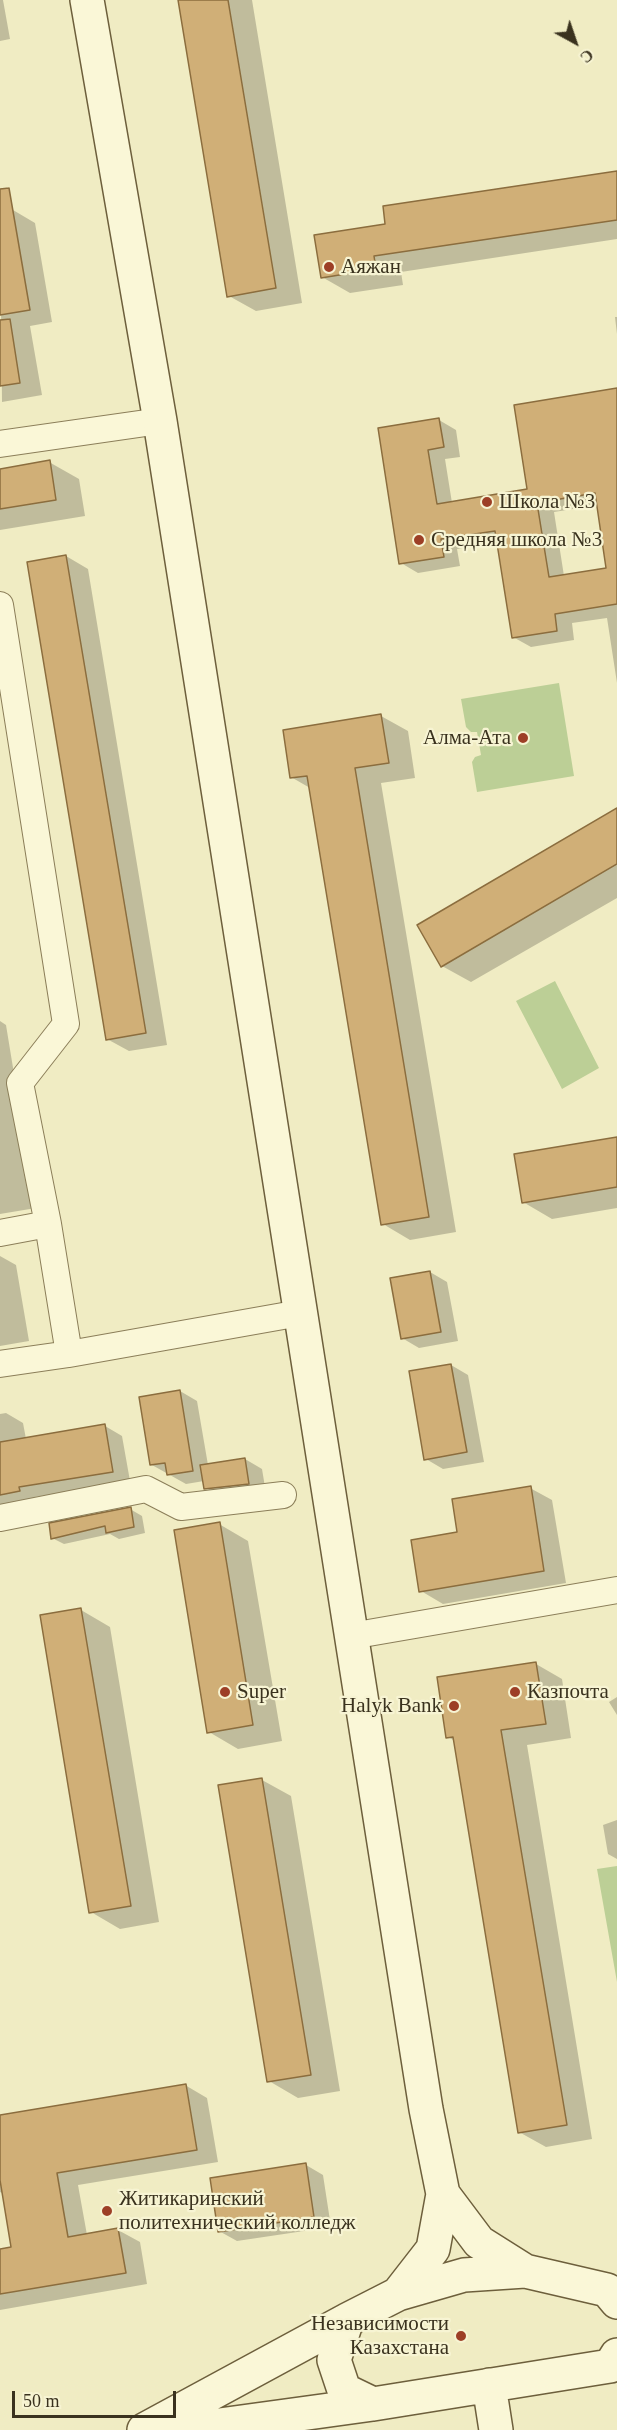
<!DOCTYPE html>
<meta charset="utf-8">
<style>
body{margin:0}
#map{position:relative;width:617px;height:2430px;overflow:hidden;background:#f0ecc3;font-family:Georgia,serif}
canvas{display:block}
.north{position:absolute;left:545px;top:12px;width:60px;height:60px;-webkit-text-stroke:4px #f7f4d3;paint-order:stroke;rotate:140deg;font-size:16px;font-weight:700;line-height:24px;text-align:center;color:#3a321e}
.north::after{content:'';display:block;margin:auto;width:21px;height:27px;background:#3a321e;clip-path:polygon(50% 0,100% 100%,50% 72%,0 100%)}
.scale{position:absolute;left:12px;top:2391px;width:164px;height:27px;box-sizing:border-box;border:3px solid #3a321e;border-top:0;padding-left:8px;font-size:18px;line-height:21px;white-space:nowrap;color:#3a321e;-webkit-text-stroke:4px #f7f4d3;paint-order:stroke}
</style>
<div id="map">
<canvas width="617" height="2430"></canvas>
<div class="north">С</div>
<div class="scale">50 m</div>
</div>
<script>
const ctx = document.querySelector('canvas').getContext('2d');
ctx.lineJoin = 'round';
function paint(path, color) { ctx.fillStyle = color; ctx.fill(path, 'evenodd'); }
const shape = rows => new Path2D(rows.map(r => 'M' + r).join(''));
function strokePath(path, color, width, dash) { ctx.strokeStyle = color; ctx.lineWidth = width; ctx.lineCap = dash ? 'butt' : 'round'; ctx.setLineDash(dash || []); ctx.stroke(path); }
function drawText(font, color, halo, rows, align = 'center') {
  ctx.font = font + ' Georgia,serif'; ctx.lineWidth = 4.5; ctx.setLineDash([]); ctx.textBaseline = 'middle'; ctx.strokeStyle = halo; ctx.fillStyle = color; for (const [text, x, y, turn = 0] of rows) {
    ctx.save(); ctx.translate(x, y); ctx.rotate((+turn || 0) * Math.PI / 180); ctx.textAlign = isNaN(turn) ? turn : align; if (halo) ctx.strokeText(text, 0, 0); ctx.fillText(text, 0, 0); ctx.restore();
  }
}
paint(shape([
 [559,683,574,776,477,792,472,762,475,757,481,755,477,732,471,732,466,727,461,699],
 [555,981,599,1068,562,1089,516,1001],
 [617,1866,617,1982,597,1869]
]), '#bccf96');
paint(shape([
 [0,0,3,0,10,39,0,41],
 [180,0,252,0,302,303,256,311,229,296],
 [617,172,617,239,401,272,403,285,350,293,322,277,387,226],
 [13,210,35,223,52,322,30,326,42,395,2,402,0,212],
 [615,317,617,317,617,334],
 [617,391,617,683,607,618,572,623,574,640,531,647,513,637,498,542,457,549,460,566,418,573,401,563,380,429,439,420,456,430,460,457,445,459,452,503,529,491],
 [598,505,608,569,564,576,554,512],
 [49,462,79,479,85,516,0,530,0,470],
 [66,556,88,569,167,1045,129,1051,107,1039],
 [381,716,408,731,415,778,381,783,456,1232,410,1240,383,1224,310,788,291,777],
 [617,810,617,898,471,982,442,966],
 [0,1021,6,1025,36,1208,0,1214],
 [617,1139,617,1208,552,1219,523,1202],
 [0,1256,16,1265,29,1341,0,1346],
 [430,1272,447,1282,458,1341,419,1348,402,1338],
 [451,1365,468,1375,484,1462,443,1469,426,1459],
 [180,1391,197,1401,208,1465,245,1459,262,1469,266,1493,223,1498,206,1488,204,1481,186,1484,152,1465],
 [6,1413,23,1423,26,1439,105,1426,122,1436,130,1481,35,1497,36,1501,0,1507,0,1414],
 [530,1488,552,1500,566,1583,443,1604,421,1591,459,1533],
 [130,1509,142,1516,145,1533,119,1539,110,1534,64,1544,52,1538],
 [219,1524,248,1541,282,1741,238,1749,209,1732],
 [81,1610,110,1627,159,1922,120,1929,91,1912],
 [536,1664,562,1679,571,1738,527,1745,592,2139,546,2147,519,2132,455,1741,448,1737],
 [617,1697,617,1715,609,1702],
 [262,1780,291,1796,340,2091,298,2098,269,2081],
 [617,1820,617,1859,608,1854,603,1825],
 [185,2085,207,2098,218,2162,78,2185,87,2235,118,2230,140,2242,147,2284,0,2310,0,2250,13,2248,4,2194,0,2192,0,2117],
 [306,2165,323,2175,331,2227,237,2241,219,2231]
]), '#0003');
const building = shape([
 [178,0,228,0,276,288,227,297,178,0],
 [617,171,617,220,374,256,376,269,321,278,314,235,385,224,383,206,617,171],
 [9,188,30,310,0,315,0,189,9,188],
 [10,319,20,383,0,386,0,320,10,319],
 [617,388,617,604,555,614,557,631,512,638,495,531,441,539,444,557,399,564,378,428,439,418,444,447,428,450,437,504,527,489,514,405,617,388],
 [595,493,606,568,549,577,537,503,595,493],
 [50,460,56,500,0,509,0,469,50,460],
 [66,555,146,1033,106,1040,27,562,66,555],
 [381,714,389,763,355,768,429,1217,381,1225,307,776,290,778,283,730,381,714],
 [617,808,617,864,441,967,417,925,617,808],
 [617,1137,617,1187,522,1203,514,1154,617,1137],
 [430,1271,441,1332,401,1339,390,1278,430,1271],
 [451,1364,467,1452,424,1460,409,1371,451,1364],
 [180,1390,193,1471,167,1475,165,1463,150,1465,139,1397,180,1390],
 [105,1424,113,1472,19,1487,20,1491,0,1495,0,1442,105,1424],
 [245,1458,249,1484,204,1489,200,1465,245,1458],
 [531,1486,544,1571,419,1592,411,1540,457,1532,452,1499,531,1486],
 [131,1507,134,1527,106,1533,105,1526,51,1539,49,1523,131,1507],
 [220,1522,253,1725,207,1733,174,1530,220,1522],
 [81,1608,131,1906,89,1913,40,1615,81,1608],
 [536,1662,546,1724,501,1730,567,2125,518,2133,453,1737,446,1738,437,1677,536,1662],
 [262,1778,311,2075,267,2082,218,1785,262,1778],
 [186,2084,197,2150,57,2173,68,2237,118,2228,126,2273,0,2294,0,2249,11,2247,0,2180,0,2115,186,2084],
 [306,2163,314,2217,218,2232,210,2178,306,2163]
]);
paint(building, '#d0af77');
strokePath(building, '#8b6d3e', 1.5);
const street = shape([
 [0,444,160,421],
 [0,605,66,1024,20,1083,48,1224,69,1354,300,1313],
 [0,1233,48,1224],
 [0,1364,69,1354],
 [0,1518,146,1489,181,1507,283,1495],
 [351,1636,617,1590]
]);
const secondary = shape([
 [87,0,160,421,426,2109,443,2194,433,2249,398,2294],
 [443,2194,479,2242,525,2271],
 [617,2302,607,2290,525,2271,464,2275,398,2294,347,2320,334,2360,344,2390,373,2404,610,2366,617,2355],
 [489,2385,496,2430],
 [144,2430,347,2320],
 [183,2430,373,2404]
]);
strokePath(street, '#8b7e59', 28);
strokePath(secondary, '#6d5f3c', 36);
strokePath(street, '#faf7d7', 26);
strokePath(secondary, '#faf7d7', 33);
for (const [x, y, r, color] of [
 [329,267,6,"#9d3f26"],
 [487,502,6,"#9d3f26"],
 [419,540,6,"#9d3f26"],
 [523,738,6,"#9d3f26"],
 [225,1692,6,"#9d3f26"],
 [515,1692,6,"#9d3f26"],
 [454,1706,6,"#9d3f26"],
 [107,2211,6,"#9d3f26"],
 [461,2336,6,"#9d3f26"]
]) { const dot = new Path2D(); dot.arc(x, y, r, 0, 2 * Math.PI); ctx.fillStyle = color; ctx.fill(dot); strokePath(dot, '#f7f4d3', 2); }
drawText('21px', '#3a321e', '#f7f4d3', [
 ["Аяжан",341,267],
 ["Школа №3",499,502],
 ["Средняя школа №3",431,540],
 ["Алма-Ата",511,738,"right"],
 ["Super",237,1692],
 ["Казпочта",527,1692],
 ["Halyk Bank",442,1706,"right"],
 ["Житикаринский",119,2199],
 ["политехнический колледж",119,2223],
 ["Независимости",449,2324,"right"],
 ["Казахстана",449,2348,"right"]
], 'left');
</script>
